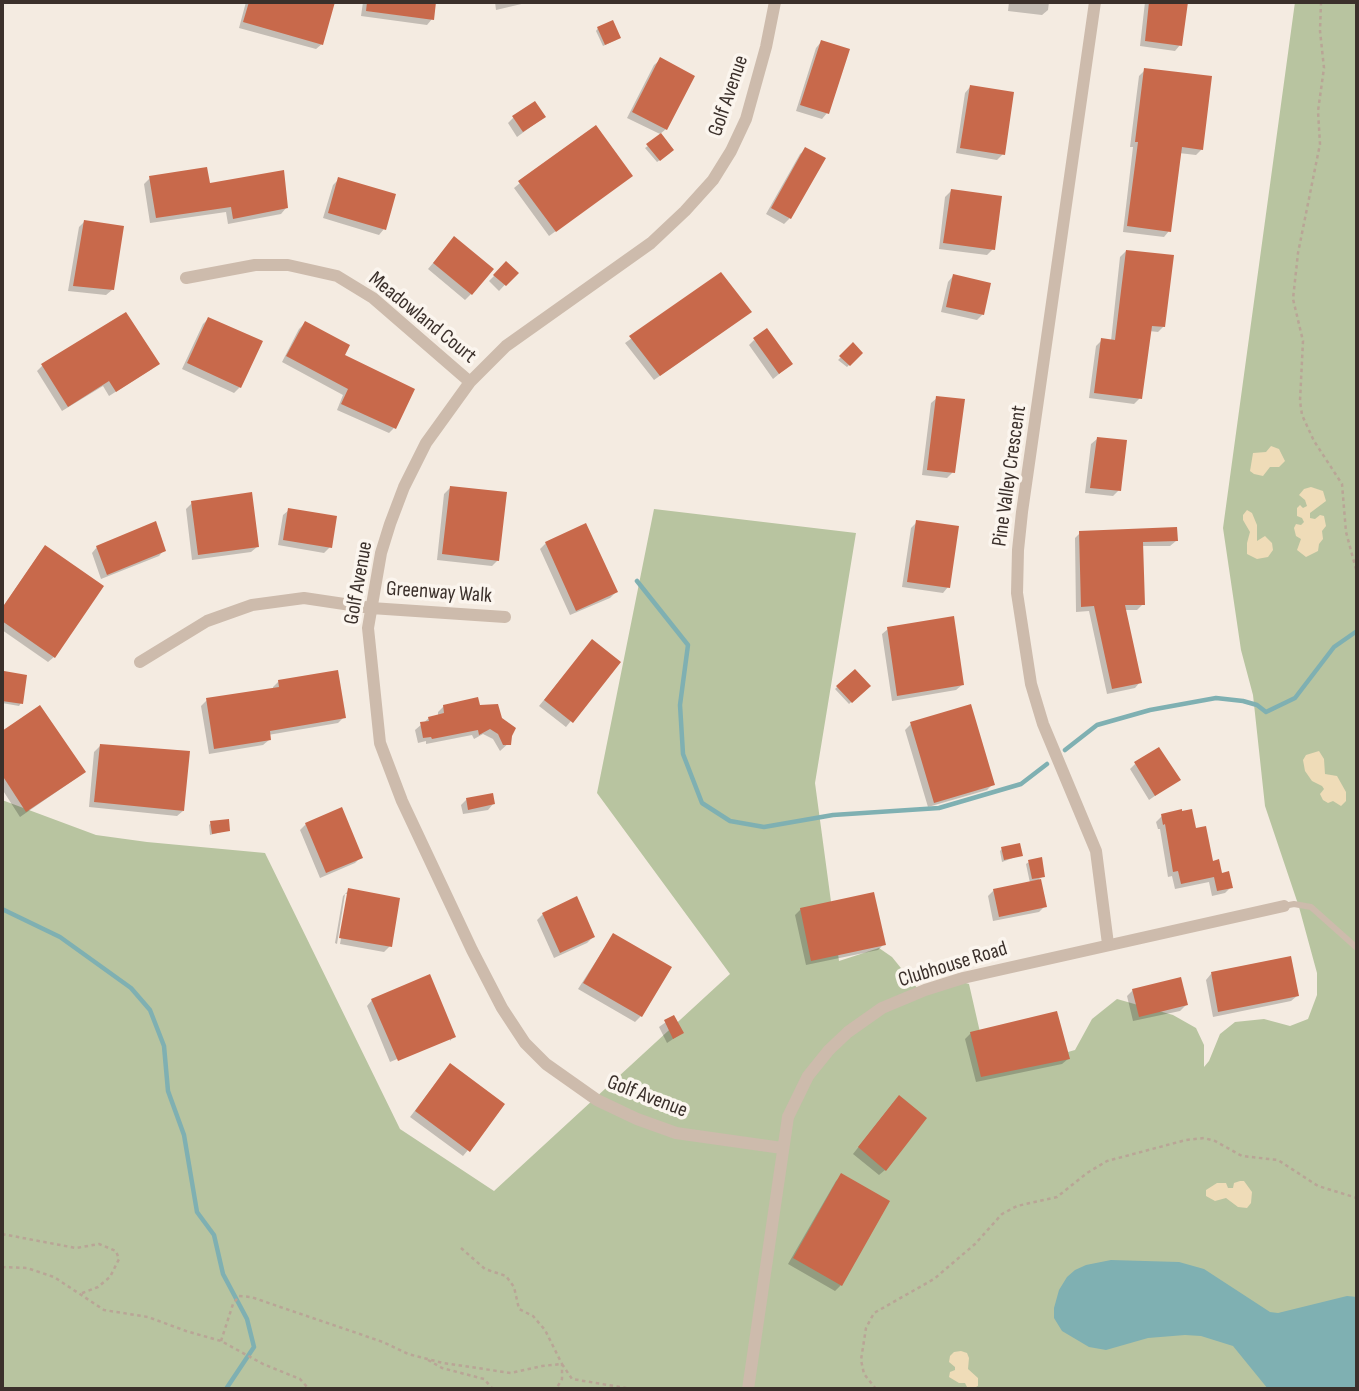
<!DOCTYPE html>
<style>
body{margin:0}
#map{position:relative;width:1359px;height:1391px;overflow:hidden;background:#f4ebe1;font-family:"Sofia Sans Condensed",sans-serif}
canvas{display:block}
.frame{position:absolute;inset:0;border:4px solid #3b302b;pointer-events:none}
</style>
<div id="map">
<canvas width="1359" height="1391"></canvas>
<div class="frame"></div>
</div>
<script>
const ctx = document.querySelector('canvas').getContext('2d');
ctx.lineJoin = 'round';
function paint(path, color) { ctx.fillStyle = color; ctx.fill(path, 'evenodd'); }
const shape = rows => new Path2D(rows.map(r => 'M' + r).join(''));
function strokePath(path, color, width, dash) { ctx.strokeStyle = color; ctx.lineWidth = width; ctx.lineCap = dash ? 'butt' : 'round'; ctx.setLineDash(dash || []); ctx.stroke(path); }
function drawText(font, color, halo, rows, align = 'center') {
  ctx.font = font + ' "Sofia Sans Condensed",sans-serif'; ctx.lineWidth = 7; ctx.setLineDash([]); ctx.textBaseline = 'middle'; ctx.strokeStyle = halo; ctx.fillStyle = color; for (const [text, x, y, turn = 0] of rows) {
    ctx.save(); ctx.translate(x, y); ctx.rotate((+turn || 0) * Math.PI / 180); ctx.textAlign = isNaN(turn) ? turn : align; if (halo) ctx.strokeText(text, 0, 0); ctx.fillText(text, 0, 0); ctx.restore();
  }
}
paint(shape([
 [1295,2,1357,2,1357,1389,2,1389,2,800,96,835,147,842,265,853,400,1129,494,1191,730,974,597,793,654,509,856,533,815,783,839,961,879,948,892,957,918,989,953,979,969,984,982,1041,1043,1059,1075,1050,1092,1019,1117,999,1173,1015,1196,1028,1204,1045,1204,1067,1209,1061,1220,1034,1235,1022,1264,1019,1290,1026,1308,1019,1317,995,1317,973,1299,907,1265,806,1253,695,1241,650,1223,528]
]), '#b8c4a0');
paint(shape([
 [1271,446,1279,449,1285,461,1279,467,1270,467,1263,476,1254,474,1250,471,1253,453,1266,452],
 [1311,487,1323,491,1326,501,1310,513,1310,518,1315,519,1320,515,1324,516,1326,526,1322,531,1323,539,1319,544,1318,551,1306,557,1297,550,1301,539,1296,536,1294,528,1296,524,1301,525,1304,522,1302,518,1297,516,1297,508,1300,505,1303,508,1307,506,1305,500,1299,495,1304,489],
 [1247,510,1252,513,1257,525,1257,541,1265,536,1272,543,1273,550,1268,557,1257,559,1247,554,1247,543,1250,532,1243,520,1243,515],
 [1319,751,1324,759,1325,774,1337,776,1346,792,1346,801,1341,806,1333,801,1328,803,1323,800,1320,794,1324,789,1322,786,1312,781,1305,771,1303,760,1306,755],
 [1240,1181,1244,1181,1252,1192,1251,1203,1247,1208,1238,1207,1226,1198,1215,1201,1206,1196,1206,1190,1217,1183,1226,1183,1228,1188,1233,1188,1234,1183],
 [961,1351,967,1353,969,1358,968,1369,978,1378,978,1386,972,1389,968,1389,965,1383,959,1383,949,1377,950,1372,955,1370,955,1367,949,1362,950,1356,954,1352]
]), '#efdcb8');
paint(shape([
 [1111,1260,1179,1262,1204,1269,1270,1312,1278,1313,1347,1296,1357,1297,1357,1389,1268,1389,1233,1346,1201,1336,1185,1335,1148,1338,1106,1350,1089,1347,1062,1331,1054,1318,1054,1308,1059,1290,1067,1277,1075,1270,1086,1265]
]), '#7fb0b2');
paint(shape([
 [246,2,334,2,322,44,316,49,239,28],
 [363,2,435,2,432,19,427,25,361,16],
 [495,2,530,2,496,10],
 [1009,2,1049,2,1048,10,1042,15,1008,11],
 [1145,2,1186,2,1180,45,1175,51,1140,46],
 [598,28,616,40,603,46,596,31],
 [821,42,827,113,822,119,796,111,816,48],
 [660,60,666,129,660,134,627,118,654,65],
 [1145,70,1202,149,1196,155,1179,153,1169,231,1164,237,1123,232,1133,147,1130,147,1139,76],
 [970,87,1003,154,997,160,956,153,965,93],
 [514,117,544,117,517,137,508,123],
 [648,146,670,153,657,162,645,148],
 [806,149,790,218,784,224,766,214,800,154],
 [150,178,208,185,286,208,281,214,228,224,226,212,150,223,144,184],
 [339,179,384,229,379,235,323,218,333,185],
 [625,181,549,236,514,188,520,183],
 [951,191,993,249,987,255,939,249,945,197],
 [85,221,112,290,106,295,68,291,79,227],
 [449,244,471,294,465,300,428,269],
 [1126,251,1164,326,1158,332,1149,331,1140,398,1134,404,1089,398,1096,346,1102,340,1111,341,1120,257],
 [506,264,516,273,499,291,489,281],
 [720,275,744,317,654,380,625,343],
 [953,276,983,314,977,320,941,312,948,282],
 [208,319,240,387,234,393,182,369,203,324],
 [305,323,343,356,394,428,389,433,337,410,343,395,282,362,299,329],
 [754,340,791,364,773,379,749,345],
 [853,345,861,353,847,367,838,360],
 [42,366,152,369,109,396,103,386,62,411,37,371],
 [937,398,953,472,947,478,922,475,931,403],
 [1097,439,1119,490,1113,496,1085,493,1091,444],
 [450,488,498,560,492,566,437,560,444,494],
 [192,503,257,547,251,552,192,560,186,509],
 [289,510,330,547,324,553,278,545,283,515],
 [917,522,948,587,943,593,902,587,911,528],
 [1080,533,1176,541,1170,546,1142,546,1143,604,1137,610,1125,610,1140,682,1135,688,1107,694,1089,611,1076,612,1075,538],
 [546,543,616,592,610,598,570,615,540,549],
 [97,547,164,550,159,556,101,579,92,553],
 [40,553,54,657,48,662,2,630,2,608],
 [888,629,962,685,956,690,892,701,882,634],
 [587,647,618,663,566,727,539,706],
 [855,671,869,686,849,704,835,689],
 [5,673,21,703,19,706,2,703,2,680],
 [279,681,344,717,338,723,268,735,269,740,263,745,209,754,201,706,207,700,273,690,273,687],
 [444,706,478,707,500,719,510,735,511,741,500,751,493,739,483,734,474,739,472,735,426,744,426,741,418,743,415,730,429,718,438,716,438,712],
 [39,707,78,777,20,817,2,789,2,734],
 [911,724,993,784,987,790,928,807,905,730],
 [100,746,183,811,177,816,89,807,94,752],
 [1135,764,1178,780,1149,800,1130,769],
 [467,799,493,804,488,810,463,814,461,805],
 [1162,816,1212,863,1231,887,1225,893,1212,896,1209,882,1175,889,1172,876,1168,877,1160,829,1158,829,1156,822],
 [211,823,229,830,210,835,209,825],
 [306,824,361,857,355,863,320,878,300,830],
 [1002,849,1021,855,1002,862,1000,851],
 [1029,862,1044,876,1039,879,1045,906,1039,912,993,921,988,896,994,890,1030,883,1026,864],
 [349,890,390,946,384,952,340,944,349,894,345,894,337,944,335,943,343,896],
 [801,909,884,944,878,950,806,965,795,915],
 [543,914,593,937,587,943,554,958,537,920],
 [613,935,641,1016,635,1022,578,989],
 [1211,974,1297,996,1291,1001,1213,1017,1206,980],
 [1133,990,1186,1005,1180,1011,1133,1021,1127,996],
 [372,1000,454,1036,450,1041,450,1037,390,1062,367,1006],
 [673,1017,682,1033,667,1043,659,1027],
 [971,1033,1068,1059,1062,1064,976,1082,965,1039],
 [445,1071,468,1150,463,1156,410,1117],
 [893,1103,885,1170,879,1175,853,1154],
 [842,1175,841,1285,835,1291,788,1264,836,1181]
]), '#0003');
strokePath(shape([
 [637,581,688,645,680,705,683,754,702,803,730,821,764,827,833,815,939,808,1021,784,1047,764],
 [1065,750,1097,725,1150,710,1216,698,1243,701,1257,705,1266,712,1295,698,1334,647,1357,631],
 [2,909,60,937,131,988,150,1010,164,1046,168,1091,184,1135,197,1212,214,1235,223,1274,247,1319,254,1347,226,1389]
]), '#7fb0b2', 4.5);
paint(shape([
 [249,2,335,2,323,45,243,22],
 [367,2,436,2,434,20,366,11],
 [1149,2,1188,2,1182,46,1145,41],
 [613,20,621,38,605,45,597,27],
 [821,40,850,49,829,114,800,105],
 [660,57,695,76,667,130,632,112],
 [1144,68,1212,76,1203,150,1182,147,1171,232,1127,226,1138,142,1135,142],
 [970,85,1014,92,1005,155,960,148],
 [535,101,546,117,523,132,512,116],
 [596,125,633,176,556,232,518,181],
 [661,133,674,150,660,161,646,144],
 [805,147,826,158,791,219,771,208],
 [207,167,210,183,284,170,288,208,233,219,231,207,156,218,149,176],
 [338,177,396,194,386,230,328,213],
 [951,189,1002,196,995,250,943,243],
 [84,220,124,226,114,290,73,286],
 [454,236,494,269,472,295,433,263],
 [1126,250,1174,255,1165,327,1152,326,1142,399,1094,393,1101,338,1115,340],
 [506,261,519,273,506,286,493,275],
 [721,272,752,312,660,376,629,336],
 [953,274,991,283,984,315,946,307],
 [126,312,160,364,116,392,109,381,68,407,41,364],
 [208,317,263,341,241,388,187,363],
 [305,321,350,345,345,355,415,389,396,429,341,404,348,389,286,356],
 [767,328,793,364,779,374,753,338],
 [853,342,863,353,850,366,839,356],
 [936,396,965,399,955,473,927,470],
 [1097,437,1127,440,1121,491,1090,488],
 [450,486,507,492,499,561,442,554],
 [252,492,259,547,198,555,191,501],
 [288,508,337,516,332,548,283,540],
 [916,520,959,526,950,588,907,582],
 [156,521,166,551,107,575,96,546],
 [586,523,618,592,576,611,545,542],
 [1177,527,1178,541,1143,542,1145,605,1125,605,1142,683,1112,689,1094,606,1081,607,1079,531],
 [45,545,104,586,55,658,2,621,2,608],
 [954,616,964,685,897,696,887,627],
 [592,639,621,662,573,723,544,700],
 [855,669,871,686,852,703,836,686],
 [338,670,346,718,270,731,271,740,214,749,206,698,279,687,278,680],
 [4,671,27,675,23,704,2,701],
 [478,697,480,705,498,704,502,718,516,728,512,736,511,745,503,745,498,734,490,729,479,735,478,730,432,739,431,737,423,738,420,722,429,721,428,717,444,713,443,705],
 [971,704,995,785,934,803,910,722],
 [40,705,86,772,26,812,2,775,2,731],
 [100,744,190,751,184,811,94,802],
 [1159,747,1181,780,1155,796,1134,762],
 [493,793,495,804,468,810,466,798],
 [342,807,363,858,326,873,305,823],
 [1182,809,1182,811,1192,809,1196,828,1206,826,1213,861,1219,859,1222,873,1229,871,1233,888,1217,891,1214,877,1181,884,1178,871,1173,872,1165,824,1163,825,1161,814],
 [229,819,230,831,212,834,210,821],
 [1020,843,1023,856,1004,860,1001,847],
 [1042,857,1045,877,1032,879,1028,860],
 [1041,879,1047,907,999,917,993,889],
 [348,888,400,898,392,947,339,938],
 [874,892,886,945,811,961,800,908],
 [577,896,595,937,560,953,542,913],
 [613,933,672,967,642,1017,583,983],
 [1291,956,1299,996,1218,1012,1211,972],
 [430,974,456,1037,398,1061,371,999],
 [1181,977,1188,1005,1139,1017,1132,989],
 [1057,1011,1070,1059,981,1077,970,1032],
 [674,1015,684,1033,673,1039,664,1020],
 [450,1063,505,1104,470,1152,415,1111],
 [899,1095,927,1118,886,1171,858,1147],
 [841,1173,890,1201,842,1286,793,1258]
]), '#c8694b');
strokePath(shape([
 [1321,2,1320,31,1324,68,1318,111,1320,144,1298,253,1293,299,1303,341,1300,401,1302,415,1314,441,1342,484,1346,532,1357,573],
 [2,1234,76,1248,99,1244,116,1251,119,1259,110,1277,98,1287,80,1294],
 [461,1248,485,1269,506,1276,514,1287,519,1309,533,1316,545,1330,562,1364,562,1379,556,1389],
 [2,1267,27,1268,54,1277,104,1310,148,1317,186,1331,221,1341,263,1364,300,1379,309,1389],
 [221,1341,233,1304,239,1296,251,1297,383,1342,408,1354,443,1363,511,1373,542,1366,562,1364,572,1379,632,1389],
 [428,1360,442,1368,484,1379,492,1388,491,1389],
 [876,1389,864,1374,861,1360,866,1328,874,1313,934,1279,975,1244,1002,1214,1017,1206,1057,1197,1087,1173,1107,1161,1186,1140,1204,1138,1215,1141,1242,1156,1278,1160,1318,1186,1357,1198]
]), '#b9a596', 2.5, [3.5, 3.5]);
strokePath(shape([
 [1284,906,1294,904,1311,907,1357,948]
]), '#cdbbac', 6);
strokePath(shape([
 [775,2,766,47,746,119,731,151,713,180,685,211,651,243,506,346,470,382,426,443,404,487,390,524,381,553,368,628,380,743,402,801,472,950,502,1008,525,1043,546,1064,597,1100,637,1119,676,1133,782,1148],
 [1095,2,1022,512,1018,550,1017,593,1031,684,1043,724,1096,851,1108,944],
 [186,278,255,265,288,265,337,276,373,298,470,382],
 [140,662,207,621,252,605,304,598,371,608,505,617],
 [748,1389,788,1117,808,1076,829,1050,848,1032,882,1008,925,990,963,978,1284,906]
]), '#cdbbac', 12);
drawText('21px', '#3b302b', '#fbf5ee', [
 ["Golf Avenue",729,96,-71],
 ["Meadowland Court",422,318,39],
 ["Pine Valley Crescent",1010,476,-82],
 ["Golf Avenue",359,583,-80],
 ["Greenway Walk",439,593,4],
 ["Clubhouse Road",953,965,-17],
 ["Golf Avenue",647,1097,21]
]);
</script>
